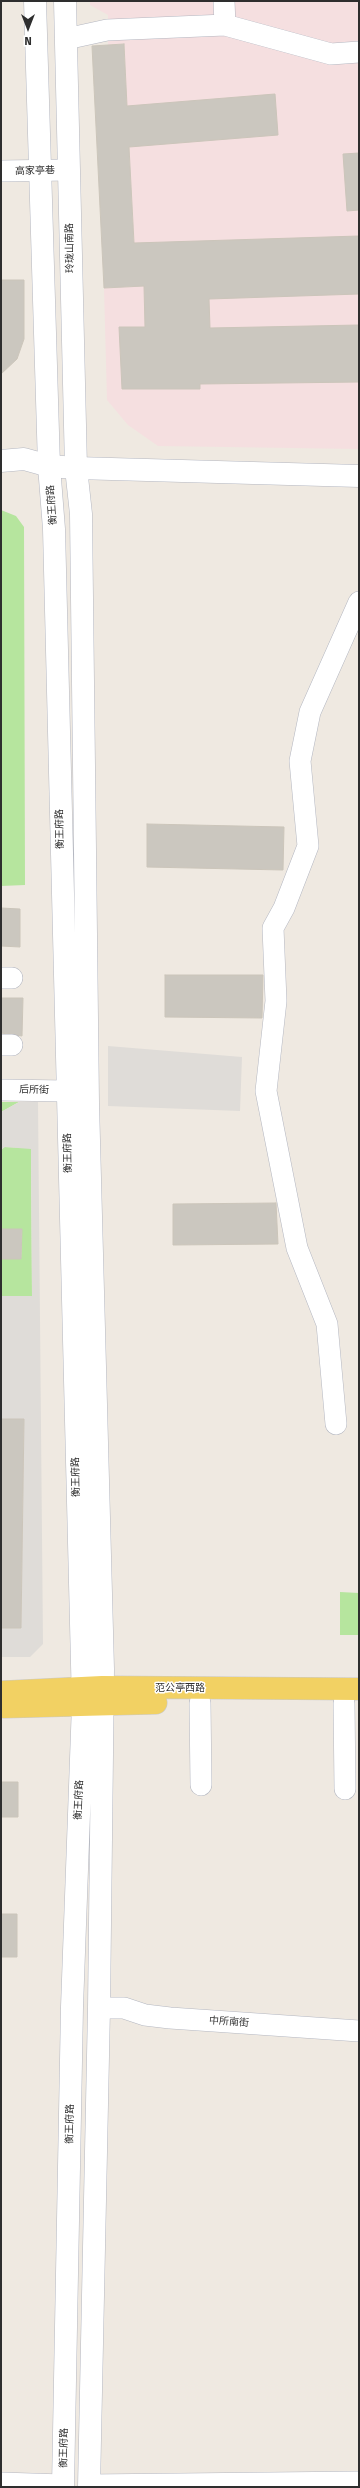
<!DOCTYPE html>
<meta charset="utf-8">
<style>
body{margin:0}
#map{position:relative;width:360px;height:2488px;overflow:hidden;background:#efe9e1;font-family:"Fira Sans",sans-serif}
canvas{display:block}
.frame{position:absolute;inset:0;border:2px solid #2e2e2e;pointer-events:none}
.north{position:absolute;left:8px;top:8px;width:40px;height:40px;-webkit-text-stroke:3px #fff;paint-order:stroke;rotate:180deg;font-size:11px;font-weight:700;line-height:16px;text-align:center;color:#2e2e2e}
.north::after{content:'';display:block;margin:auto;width:14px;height:18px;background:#2e2e2e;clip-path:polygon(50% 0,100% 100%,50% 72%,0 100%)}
</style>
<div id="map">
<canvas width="360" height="2488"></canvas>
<div class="frame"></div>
<div class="north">N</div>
</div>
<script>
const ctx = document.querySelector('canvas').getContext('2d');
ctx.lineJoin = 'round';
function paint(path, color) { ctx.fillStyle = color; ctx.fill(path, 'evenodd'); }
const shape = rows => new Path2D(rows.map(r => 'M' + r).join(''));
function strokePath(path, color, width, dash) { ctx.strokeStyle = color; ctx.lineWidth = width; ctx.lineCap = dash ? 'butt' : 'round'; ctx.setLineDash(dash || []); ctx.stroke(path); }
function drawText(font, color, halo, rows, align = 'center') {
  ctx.font = font + ' "Fira Sans","Noto Sans SC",sans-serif'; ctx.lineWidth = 3; ctx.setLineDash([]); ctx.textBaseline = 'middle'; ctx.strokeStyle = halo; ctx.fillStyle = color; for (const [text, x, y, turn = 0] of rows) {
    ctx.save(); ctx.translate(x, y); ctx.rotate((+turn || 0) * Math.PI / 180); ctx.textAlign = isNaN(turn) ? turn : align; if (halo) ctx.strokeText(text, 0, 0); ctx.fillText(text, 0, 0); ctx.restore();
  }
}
paint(shape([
 [90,1,359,1,359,449,158,446,128,425,107,400,104,288,136,286,124,44,108,45,108,15,90,5]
]), '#f5dfe0');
paint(shape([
 [1,510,16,516,24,527,25,885,1,886],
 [1,1102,19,1102,1,1112],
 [4,1147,31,1148,32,1296,1,1296,1,1259,21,1259,22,1229,1,1229,1,1150],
 [340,1592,359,1593,359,1635,340,1635]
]), '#b6e59e');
paint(shape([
 [108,1046,242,1057,240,1111,108,1106],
 [19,1102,38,1102,43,1644,30,1657,1,1657,1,1628,21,1628,24,1419,1,1419,1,1296,32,1296,31,1149,5,1147,1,1150,1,1112]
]), '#dfdcd8');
const building = shape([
 [124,44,127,106,275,94,278,135,129,147,134,243,359,236,359,294,209,299,210,328,359,325,359,382,200,384,200,389,122,389,119,327,145,327,144,286,104,288,92,46,124,44],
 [359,153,359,210,347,211,343,154,359,153],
 [1,280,24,280,24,339,17,359,1,374,1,280],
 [147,824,284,827,283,870,147,867,147,824],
 [1,908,20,909,20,947,1,946,1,908],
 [165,975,263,975,262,1018,165,1017,165,975],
 [1,998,23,998,22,1036,1,1033,1,998],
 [276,1203,278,1244,173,1245,173,1204,276,1203],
 [1,1229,22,1229,21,1259,1,1259,1,1229],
 [1,1419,24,1419,21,1628,1,1628,1,1419],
 [1,1782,18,1782,18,1817,1,1817,1,1782],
 [1,1914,17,1914,17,1957,1,1957,1,1914]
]);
paint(building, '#cbc7bf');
strokePath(building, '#cbc5ba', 1);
const minor = shape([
 [224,1,225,25],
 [66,39,107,30,225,25,331,54,359,52],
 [1,171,69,170],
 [1,978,12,978],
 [1,1045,12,1045],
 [1,1090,66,1091],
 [336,1424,327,1324,297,1248,266,1091,276,1001,273,928,284,908,308,846,300,761,310,712,359,602],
 [200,1703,201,1785],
 [344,1703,345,1789],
 [99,2008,124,2008,145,2015,170,2018,359,2031],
 [1,2483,63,2485],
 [89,2485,359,2482]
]);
const tertiary = shape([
 [1,461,24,459,49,466,76,468,359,476]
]);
const secondary = shape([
 [35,1,49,466,54,529,83,1704,72,2007,63,2487],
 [65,1,76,468,81,514,88,1103,103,1669,99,2008,89,2487]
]);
const primary = shape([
 [1,1692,102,1687,359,1689],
 [4,1707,156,1703]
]);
strokePath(minor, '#b4b7c1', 22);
strokePath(tertiary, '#b4b7c1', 23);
strokePath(secondary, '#b4b7c1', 23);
strokePath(primary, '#c9c9c9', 23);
strokePath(minor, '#fff', 21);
strokePath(tertiary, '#fff', 22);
strokePath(secondary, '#fff', 22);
strokePath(primary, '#f2d163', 22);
drawText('10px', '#2e2e2e', '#fff', [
 ["高家亭巷",35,171,-1],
 ["玲珑山南路",70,248,-91],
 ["衡王府路",52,505,-94],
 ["衡王府路",60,829,-91],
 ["后所街",34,1090,1],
 ["衡王府路",68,1153,-91],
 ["衡王府路",76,1477,-91],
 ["范公亭西路",180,1688],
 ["衡王府路",79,1800,-88],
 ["中所南街",229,2022,4],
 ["衡王府路",70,2124,-89],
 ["衡王府路",64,2448,-89]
]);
</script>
